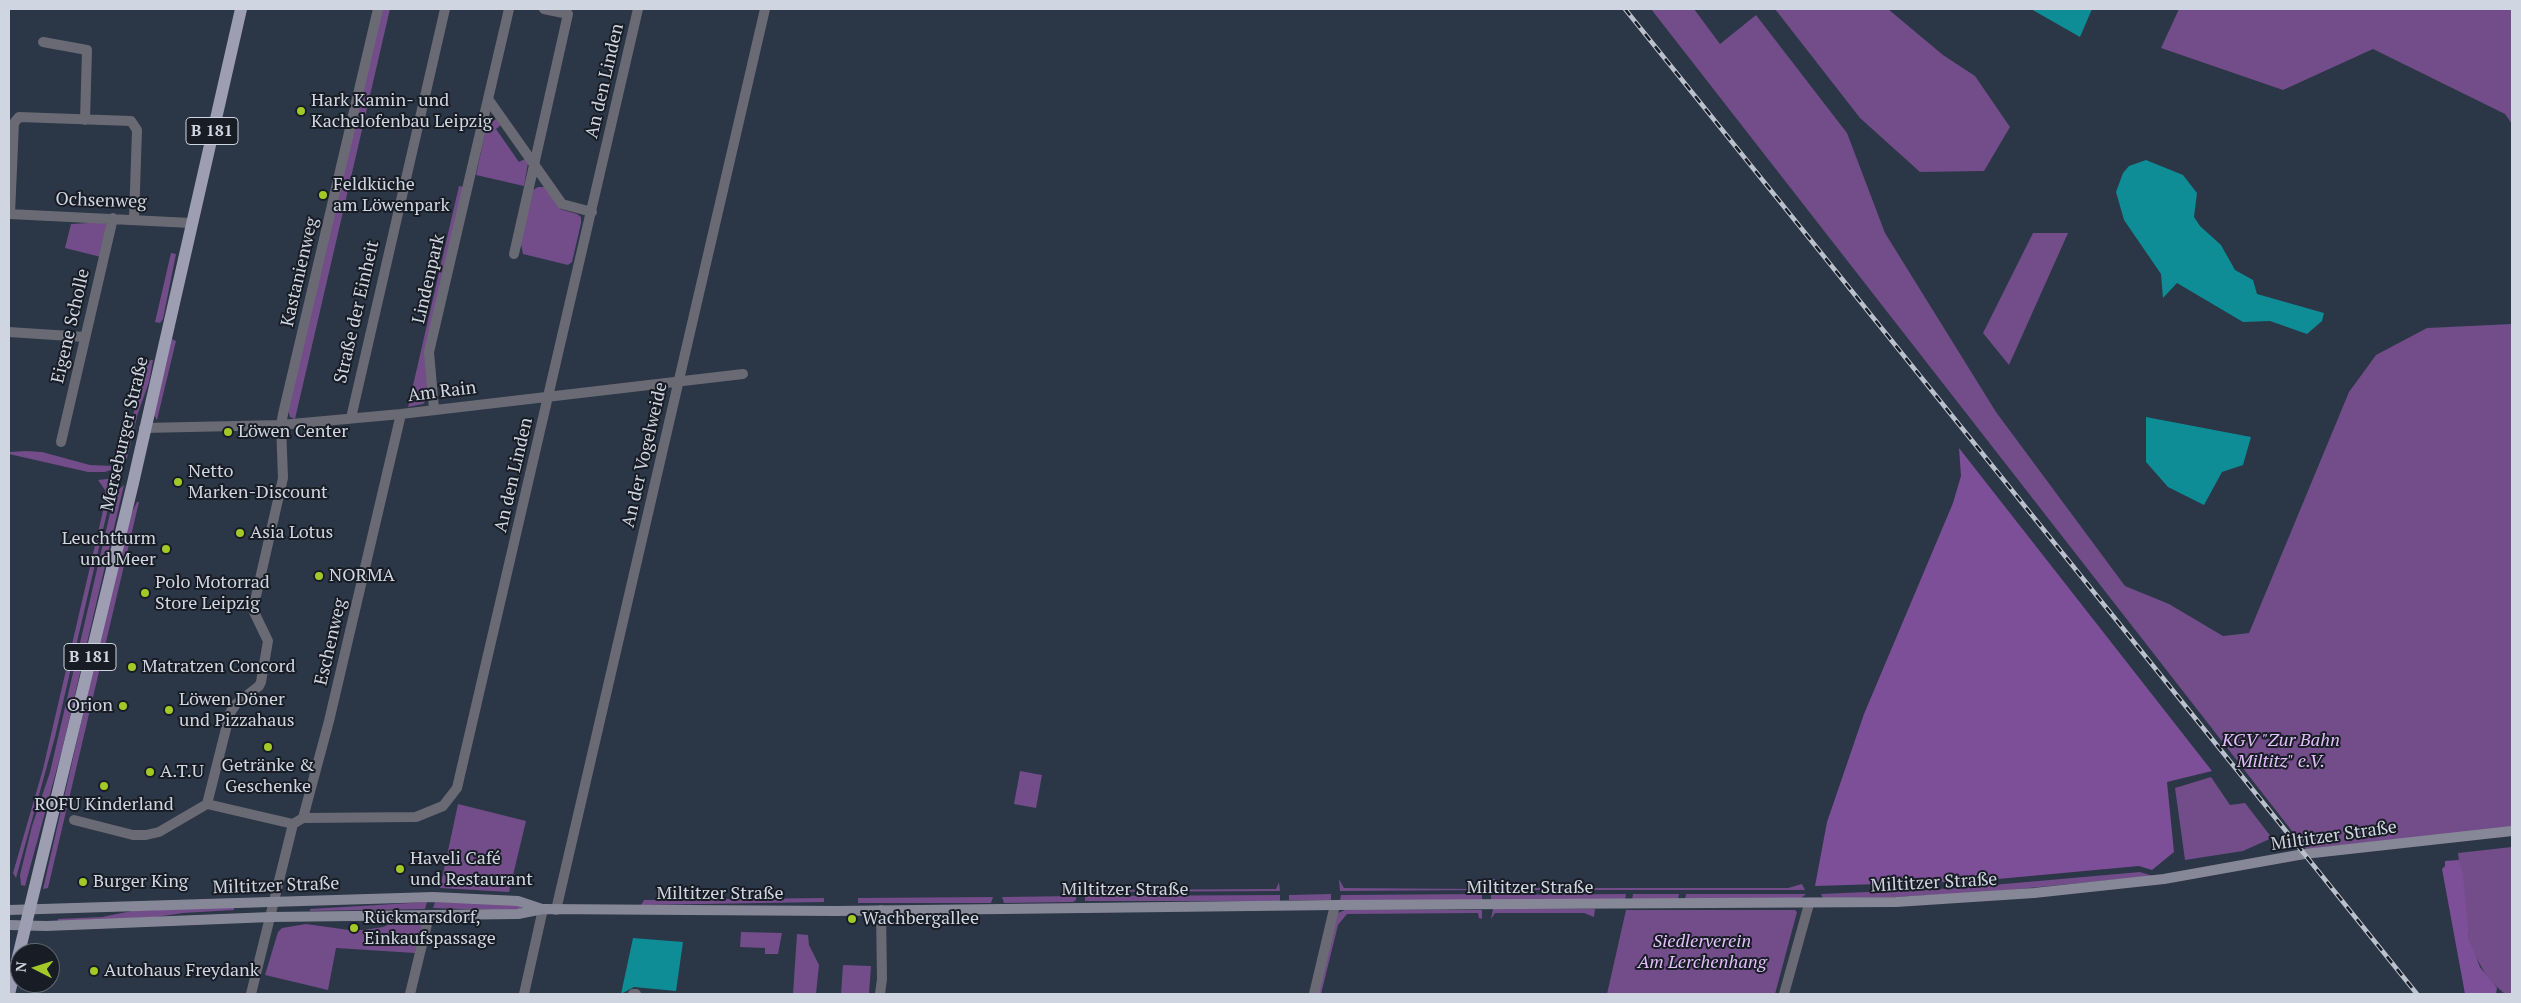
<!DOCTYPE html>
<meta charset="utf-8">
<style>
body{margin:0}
#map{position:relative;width:2521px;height:1003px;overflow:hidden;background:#2b3646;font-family:"PT Serif",serif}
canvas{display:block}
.frame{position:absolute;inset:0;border:10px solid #cfd6e1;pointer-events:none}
.north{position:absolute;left:10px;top:943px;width:50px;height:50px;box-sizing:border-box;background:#181d25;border:1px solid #616770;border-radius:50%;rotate:275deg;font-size:14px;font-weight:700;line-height:20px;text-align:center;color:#cfd6e1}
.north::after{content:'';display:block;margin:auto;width:18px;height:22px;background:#a2c928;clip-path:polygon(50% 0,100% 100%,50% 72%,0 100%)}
</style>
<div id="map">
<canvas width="2521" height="1003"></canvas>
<div class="frame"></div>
<div class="north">N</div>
</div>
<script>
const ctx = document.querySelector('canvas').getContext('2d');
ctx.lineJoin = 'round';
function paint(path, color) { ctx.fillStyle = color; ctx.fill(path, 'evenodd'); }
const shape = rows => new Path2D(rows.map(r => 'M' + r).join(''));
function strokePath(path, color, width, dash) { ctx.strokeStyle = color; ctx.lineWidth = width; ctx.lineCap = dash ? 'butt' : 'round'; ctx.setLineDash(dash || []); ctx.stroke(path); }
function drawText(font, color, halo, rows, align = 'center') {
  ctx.font = font + ' "PT Serif",serif'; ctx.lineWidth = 4; ctx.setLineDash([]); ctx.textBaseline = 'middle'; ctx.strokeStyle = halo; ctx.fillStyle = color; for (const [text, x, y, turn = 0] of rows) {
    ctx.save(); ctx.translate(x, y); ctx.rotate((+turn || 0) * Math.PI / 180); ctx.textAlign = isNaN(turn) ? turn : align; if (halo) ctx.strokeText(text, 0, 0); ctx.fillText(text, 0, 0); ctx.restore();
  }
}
paint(shape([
 [382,9,390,9,295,419,290,417,288,410],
 [1651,9,1694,9,1720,44,1756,15,1847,133,1885,233,1996,412,2125,586,2169,604,2223,636,2249,633,2349,392,2376,355,2427,328,2512,324,2512,827,2306,849],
 [1775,9,1888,9,1943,55,1975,76,2010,127,1984,171,1920,172,1860,118],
 [2179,9,2512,9,2512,124,2505,114,2373,49,2283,90,2161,48],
 [496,119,501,125,496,129,519,162,525,159,528,163,524,186,476,175,487,124],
 [459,186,464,187,426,355,429,397,423,404,408,407],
 [538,187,545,187,560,209,577,214,581,217,581,223,572,262,568,265,523,254,520,240,533,190],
 [105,222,107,225,101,257,65,248,71,224],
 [2033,233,2068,233,2009,365,1983,333],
 [171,253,176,254,163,319,160,323,155,322],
 [172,339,176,341,157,420,154,415],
 [151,360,153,360,149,382,138,413,127,458,122,465,145,362],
 [26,451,42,452,90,465,115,466,116,468,105,472,88,472,9,454,9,452],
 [115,478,55,737,16,878,13,873,43,769,106,498,105,490,98,480],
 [124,485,62,750,25,886,21,885,20,875,32,826,50,772,115,492],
 [137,502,139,502,48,888,43,889,127,522],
 [1020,771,1042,775,1036,808,1014,804],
 [2211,777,2230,805,2245,803,2272,838,2243,851,2185,860,2175,788],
 [458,804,526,821,509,892,440,888],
 [2512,847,2512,994,2505,994,2489,980,2474,954,2469,939,2458,853],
 [2140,872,2153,876,1988,892,1895,897,1823,898,1821,894,1959,888],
 [1339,879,1344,888,1475,889,1479,879,1481,879,1482,890,1340,891],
 [1490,879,1495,879,1498,888,1788,888,1802,884,1805,890,1490,890],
 [1279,882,1280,891,1085,892,1085,884,1089,890,1276,889],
 [1331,894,1331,900,1289,900,1289,895],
 [1482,894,1482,900,1340,900,1341,895],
 [1626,894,1625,900,1491,900,1491,895],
 [1633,894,1679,894,1678,900,1632,900],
 [1686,894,1806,894,1801,898,1685,900],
 [1280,895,1280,901,1085,901,1085,896],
 [1076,896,1076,900,1073,902,1004,903,1002,897],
 [993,897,991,903,858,903,858,898],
 [824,898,824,902,641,905,644,900],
 [427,902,425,909,310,911,310,909],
 [435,902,521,904,521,911,433,908],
 [234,907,234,910,183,913,156,917,58,921,58,919,102,917,132,911],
 [1356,909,1482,910,1482,919,1479,918,1478,913,1347,914,1338,925,1321,994,1317,994,1338,913,1345,910],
 [1493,909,1595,909,1594,917,1584,913,1495,913,1491,919],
 [1626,910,1795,910,1797,912,1775,994,1607,994],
 [397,921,423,922,415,953,336,948,328,990,265,975,278,932,282,928,306,924,349,930,364,930,383,927],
 [741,932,782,933,778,954,765,954,765,948,740,947],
 [797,934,808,935,809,945,819,965,816,994,793,994],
 [843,965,871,966,869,994,841,994]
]), '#724d89');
paint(shape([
 [1959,448,2212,771,2167,782,2174,852,2152,870,2139,866,1976,881,1815,886,1827,822,1864,714,1953,503,1961,476],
 [2459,860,2463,875,2469,939,2480,967,2497,988,2496,994,2465,994,2442,869,2445,866,2445,861]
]), '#7d4f98');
paint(shape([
 [2031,9,2092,9,2080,37],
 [2146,160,2183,175,2197,193,2194,217,2200,226,2221,245,2235,270,2253,280,2257,294,2324,313,2322,321,2307,334,2270,321,2243,322,2177,283,2163,298,2161,274,2124,220,2116,192,2123,173,2129,166],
 [2146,417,2251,437,2243,465,2222,472,2204,505,2168,487,2146,462],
 [633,938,683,942,676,991,634,987,621,994]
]), '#0e8d97');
strokePath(shape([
 [43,42,87,50,85,120],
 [488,99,562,204,592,212],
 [9,214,191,223],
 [10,214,14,123,19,117,131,121,137,130,134,219],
 [514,254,568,14,544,9],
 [9,332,85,337],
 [434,409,429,352,509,9],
 [351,418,445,9],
 [144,428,281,425,401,414,743,374],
 [61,442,113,218],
 [207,804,230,713,236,704,259,686,261,682,268,641,254,612,254,605,283,478,281,425,283,414,378,9],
 [303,818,329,721,401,414],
 [74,820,133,835,146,835,159,832,207,804,293,824],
 [556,910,765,9],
 [251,994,293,824,303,818,416,817,443,806,457,788,638,9],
 [410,994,427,924],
 [524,994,543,909],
 [633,994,636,994],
 [880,994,882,979,881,910],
 [1314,994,1335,905],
 [1784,994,1809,904]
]), '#6a6a74', 10);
strokePath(shape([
 [9,910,433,897,518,901,542,909],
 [9,925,46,926,271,917,518,914,543,909,835,911,1335,905,1896,902,2034,893,2164,879,2304,854,2512,831]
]), '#878897', 10);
strokePath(shape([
 [9,994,133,483,241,9]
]), '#9e9eb2', 12);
const rail = shape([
 [1625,9,2417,994]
]);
strokePath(rail, '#bac1cd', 4.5);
strokePath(rail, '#181d25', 2.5, [8]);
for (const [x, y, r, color] of [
 [301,111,5,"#a2c928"],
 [323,195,5,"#a2c928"],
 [228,432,5,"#a2c928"],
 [178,482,5,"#a2c928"],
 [240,533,5,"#a2c928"],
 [166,549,5,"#a2c928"],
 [319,576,5,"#a2c928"],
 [145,593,5,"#a2c928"],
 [132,667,5,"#a2c928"],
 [123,706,5,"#a2c928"],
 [169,710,5,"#a2c928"],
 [268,747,5,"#a2c928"],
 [150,772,5,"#a2c928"],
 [104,786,5,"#a2c928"],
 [400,869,5,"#a2c928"],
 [83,882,5,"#a2c928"],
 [852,919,5,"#a2c928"],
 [354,928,5,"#a2c928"],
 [94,971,5,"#a2c928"]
]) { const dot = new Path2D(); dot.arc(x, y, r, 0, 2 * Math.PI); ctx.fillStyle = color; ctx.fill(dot); strokePath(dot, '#181d25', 2); }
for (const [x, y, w] of [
 [212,131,52],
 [90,657,52]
]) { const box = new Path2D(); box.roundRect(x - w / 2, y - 13.5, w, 27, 4); ctx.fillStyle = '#181d25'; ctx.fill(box); strokePath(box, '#cfd6e1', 1); }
drawText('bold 16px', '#cfd6e1', null, [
 ["B 181",212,131],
 ["B 181",90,657]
]);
drawText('18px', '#cfd6e1', '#181d25', [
 ["An den Linden",605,81,-77],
 ["Ochsenweg",101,201,2],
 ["Kastanienweg",300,272,-77],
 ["Lindenpark",429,279,-77],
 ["Straße der Einheit",357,312,-77],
 ["Eigene Scholle",71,326,-77],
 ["Am Rain",442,392,-7],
 ["Merseburger Straße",125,434,-77],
 ["An der Vogelweide",645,455,-77],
 ["An den Linden",514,475,-77],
 ["Eschenweg",331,642,-77],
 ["Miltitzer Straße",2334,836,-8],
 ["Miltitzer Straße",1934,883,-3],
 ["Miltitzer Straße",276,886,-2],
 ["Miltitzer Straße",1530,888],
 ["Miltitzer Straße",1125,890],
 ["Miltitzer Straße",720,894]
]);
drawText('18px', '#cfd6e1', '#181d25', [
 ["Hark Kamin- und",311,101],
 ["Kachelofenbau Leipzig",311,122],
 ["Feldküche",333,185],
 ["am Löwenpark",333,206],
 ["Löwen Center",238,432],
 ["Netto",188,472],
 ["Marken-Discount",188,493],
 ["Asia Lotus",250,533],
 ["Leuchtturm",156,539,"right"],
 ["und Meer",156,560,"right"],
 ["NORMA",329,576],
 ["Polo Motorrad",155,583],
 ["Store Leipzig",155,604],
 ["Matratzen Concord",142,667],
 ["Löwen Döner",179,700],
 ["und Pizzahaus",179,721],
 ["Orion",113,706,"right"],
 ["Getränke &",268,766,"center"],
 ["Geschenke",268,787,"center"],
 ["A.T.U",160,772],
 ["ROFU Kinderland",104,805,"center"],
 ["Haveli Café",410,859],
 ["und Restaurant",410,880],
 ["Burger King",93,882],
 ["Rückmarsdorf,",364,918],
 ["Einkaufspassage",364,939],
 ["Wachbergallee",862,919],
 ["Autohaus Freydank",104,971]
], 'left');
drawText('italic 18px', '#e4bffc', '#181d25', [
 ["KGV \"Zur Bahn",2281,741],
 ["Miltitz\" e.V.",2281,762],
 ["Siedlerverein",1702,942],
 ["Am Lerchenhang",1702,963]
]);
</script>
